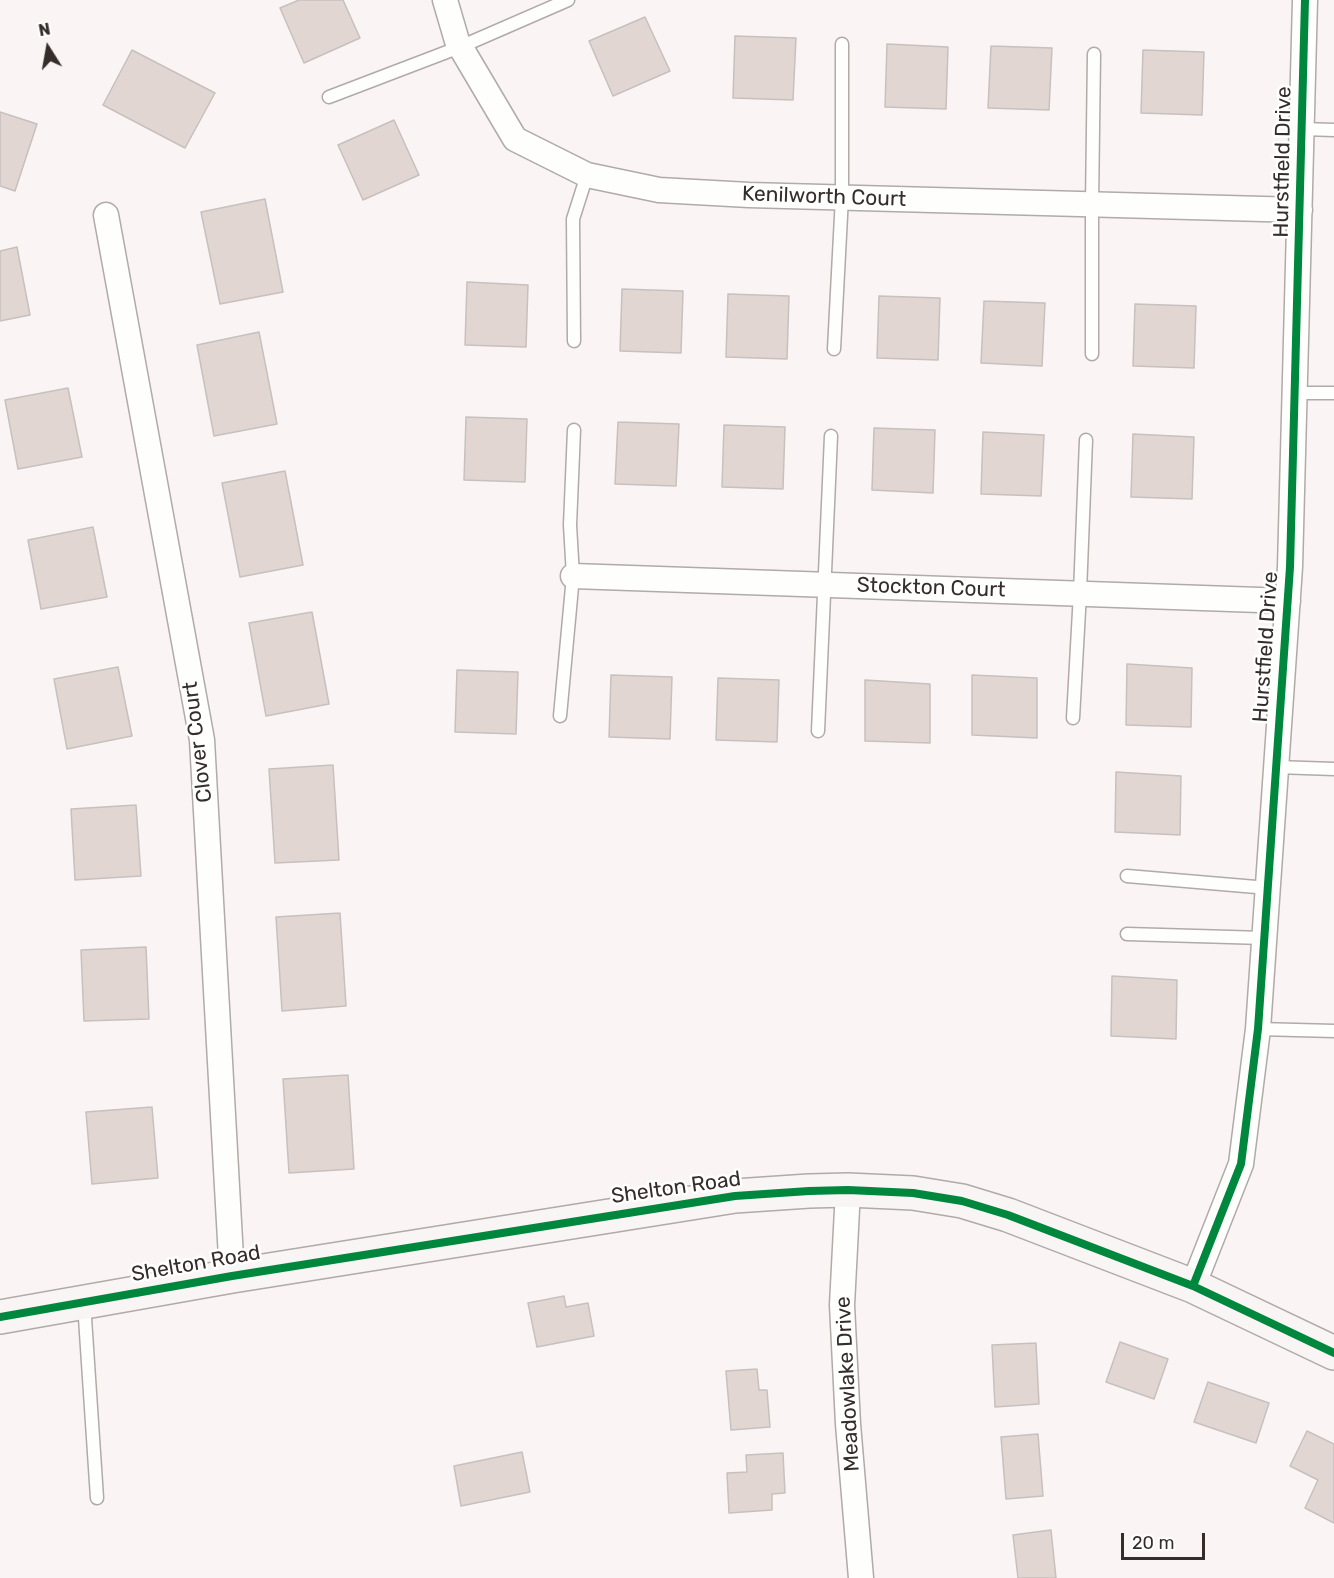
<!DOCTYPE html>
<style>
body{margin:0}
#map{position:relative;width:1334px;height:1578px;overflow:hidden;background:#faf5f4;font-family:Rubik,sans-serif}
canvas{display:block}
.north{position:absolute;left:18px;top:18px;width:60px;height:60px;-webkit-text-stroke:4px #fff;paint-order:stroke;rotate:349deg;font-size:16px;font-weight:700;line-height:24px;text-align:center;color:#352d2a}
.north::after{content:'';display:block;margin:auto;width:21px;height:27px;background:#352d2a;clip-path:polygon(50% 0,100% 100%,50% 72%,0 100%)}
.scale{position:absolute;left:1121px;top:1533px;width:84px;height:27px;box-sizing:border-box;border:3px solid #352d2a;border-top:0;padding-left:8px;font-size:18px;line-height:21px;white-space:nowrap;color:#352d2a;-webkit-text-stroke:4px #fff;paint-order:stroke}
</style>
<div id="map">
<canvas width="1334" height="1578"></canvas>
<div class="north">N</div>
<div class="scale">20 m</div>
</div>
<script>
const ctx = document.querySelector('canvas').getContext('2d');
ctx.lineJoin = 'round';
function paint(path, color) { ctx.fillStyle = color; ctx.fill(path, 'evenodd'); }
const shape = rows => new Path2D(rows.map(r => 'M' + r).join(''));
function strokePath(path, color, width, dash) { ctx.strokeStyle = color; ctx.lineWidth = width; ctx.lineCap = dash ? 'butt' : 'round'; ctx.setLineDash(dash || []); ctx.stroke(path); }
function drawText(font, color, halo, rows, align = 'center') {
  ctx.font = font + ' Rubik,sans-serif'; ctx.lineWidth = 5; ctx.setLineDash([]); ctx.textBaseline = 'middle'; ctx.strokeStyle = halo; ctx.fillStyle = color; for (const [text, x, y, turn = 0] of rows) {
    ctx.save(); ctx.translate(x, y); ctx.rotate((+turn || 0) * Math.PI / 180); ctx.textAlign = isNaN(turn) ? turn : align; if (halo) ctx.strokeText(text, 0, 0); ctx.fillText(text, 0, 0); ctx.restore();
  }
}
const building = shape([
 [299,0,343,0,360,38,304,63,280,8,299,0],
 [645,17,670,71,613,96,589,41,645,17],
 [735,36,796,38,793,100,733,98,735,36],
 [887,44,948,47,946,109,885,107,887,44],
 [991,46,1052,48,1049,110,988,108,991,46],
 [132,50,215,93,185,148,103,105,132,50],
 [1143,50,1204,52,1202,115,1141,113,1143,50],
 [0,112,37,124,15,191,0,186,0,112],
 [394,120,419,175,363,200,338,145,394,120],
 [265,199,283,292,220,304,201,212,265,199],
 [17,247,30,315,0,321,0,251,17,247],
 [467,282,528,285,526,347,465,345,467,282],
 [622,289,683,291,681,353,620,351,622,289],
 [728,294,789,296,787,359,726,357,728,294],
 [879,296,940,298,938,360,877,358,879,296],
 [984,301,1045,303,1042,366,981,363,984,301],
 [1135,304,1196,306,1194,368,1133,366,1135,304],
 [259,332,277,424,214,436,197,345,259,332],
 [68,388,82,457,18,469,5,400,68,388],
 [466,417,527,419,525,482,464,480,466,417],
 [618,422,679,424,676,486,615,484,618,422],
 [724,425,785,427,783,489,722,487,724,425],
 [874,428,935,430,933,493,872,490,874,428],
 [983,432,1044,435,1041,496,981,494,983,432],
 [1133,434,1194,437,1192,499,1131,497,1133,434],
 [285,471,303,565,240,577,222,483,285,471],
 [93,527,107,597,41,609,28,540,93,527],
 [312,612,329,704,266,716,249,623,312,612],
 [1127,664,1192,668,1191,727,1126,725,1127,664],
 [118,667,132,736,67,749,54,679,118,667],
 [457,670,518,672,516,734,455,732,457,670],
 [611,675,672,677,670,739,609,737,611,675],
 [972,675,1037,678,1037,738,972,735,972,675],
 [718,678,779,680,777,742,716,740,718,678],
 [865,680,930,684,930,743,865,741,865,680],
 [333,765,339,860,275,863,269,769,333,765],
 [1116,772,1181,776,1180,835,1115,832,1116,772],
 [136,805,141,876,75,880,71,809,136,805],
 [340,913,346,1006,282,1011,276,917,340,913],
 [146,947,149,1019,84,1021,81,950,146,947],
 [1112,976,1177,980,1176,1039,1111,1036,1112,976],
 [348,1075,354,1169,289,1173,283,1079,348,1075],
 [152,1107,158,1178,92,1184,86,1112,152,1107],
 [564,1296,566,1307,588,1303,594,1336,537,1347,528,1303,564,1296],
 [1120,1342,1168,1359,1154,1399,1106,1382,1120,1342],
 [1036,1343,1039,1404,995,1407,992,1345,1036,1343],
 [757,1369,759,1390,767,1390,770,1427,731,1430,726,1371,757,1369],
 [1208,1382,1269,1403,1256,1443,1194,1422,1208,1382],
 [1307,1431,1334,1444,1334,1523,1305,1508,1318,1480,1290,1466,1307,1431],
 [1038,1434,1043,1496,1006,1499,1001,1437,1038,1434],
 [522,1452,530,1492,461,1506,454,1466,522,1452],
 [783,1453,785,1493,772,1494,772,1510,729,1513,727,1473,747,1472,746,1455,783,1453],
 [1051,1530,1056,1578,1018,1578,1013,1535,1051,1530]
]);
paint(building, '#e2d6d2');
strokePath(building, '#c6c0bf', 1.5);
const lane = shape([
 [329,97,460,47,568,0],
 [1302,129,1334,130],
 [574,341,573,219,587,175],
 [834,349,842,197,842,44],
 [1092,354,1092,204,1094,54],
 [1295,393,1334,393],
 [560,716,573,576,570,525,574,430],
 [1073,718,1080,593,1086,440],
 [818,731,831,436],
 [1276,767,1334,769],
 [1127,876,1268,888],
 [1127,934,1264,938],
 [1258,1029,1334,1031],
 [84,1303,97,1498]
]);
const street = shape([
 [445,0,457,41,515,139,587,175,659,190,749,195,1300,210],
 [106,215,202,740,232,1276],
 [573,576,1288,601],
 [848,1190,842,1305,848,1424,861,1578],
 [1193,1286,1241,1164,1258,1029,1290,567,1305,0]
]);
const secondary = shape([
 [0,1317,232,1276,735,1196,809,1191,848,1190,913,1193,962,1201,1008,1215,1193,1286,1334,1353]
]);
strokePath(lane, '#b0aaa8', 15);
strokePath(street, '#b0aaa8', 27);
strokePath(secondary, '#b0aaa8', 36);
strokePath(lane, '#fefefd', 12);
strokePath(street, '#fefefd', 24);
strokePath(secondary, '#f8f5f4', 33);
strokePath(shape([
 [1193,1286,1241,1164,1258,1029,1290,567,1305,0],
 [0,1317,232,1276,735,1196,809,1191,848,1190,913,1193,962,1201,1008,1215,1193,1286,1334,1353]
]), '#00873e', 8);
drawText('21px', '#352d2a', '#fff', [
 ["Hurstfield Drive",1283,162,-89],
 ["Kenilworth Court",824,197,2],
 ["Stockton Court",931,588,2],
 ["Hurstfield Drive",1266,647,-86],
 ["Clover Court",198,742,-97],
 ["Shelton Road",676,1188,-8],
 ["Shelton Road",196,1264,-10],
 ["Meadowlake Drive",848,1384,-93]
]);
</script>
